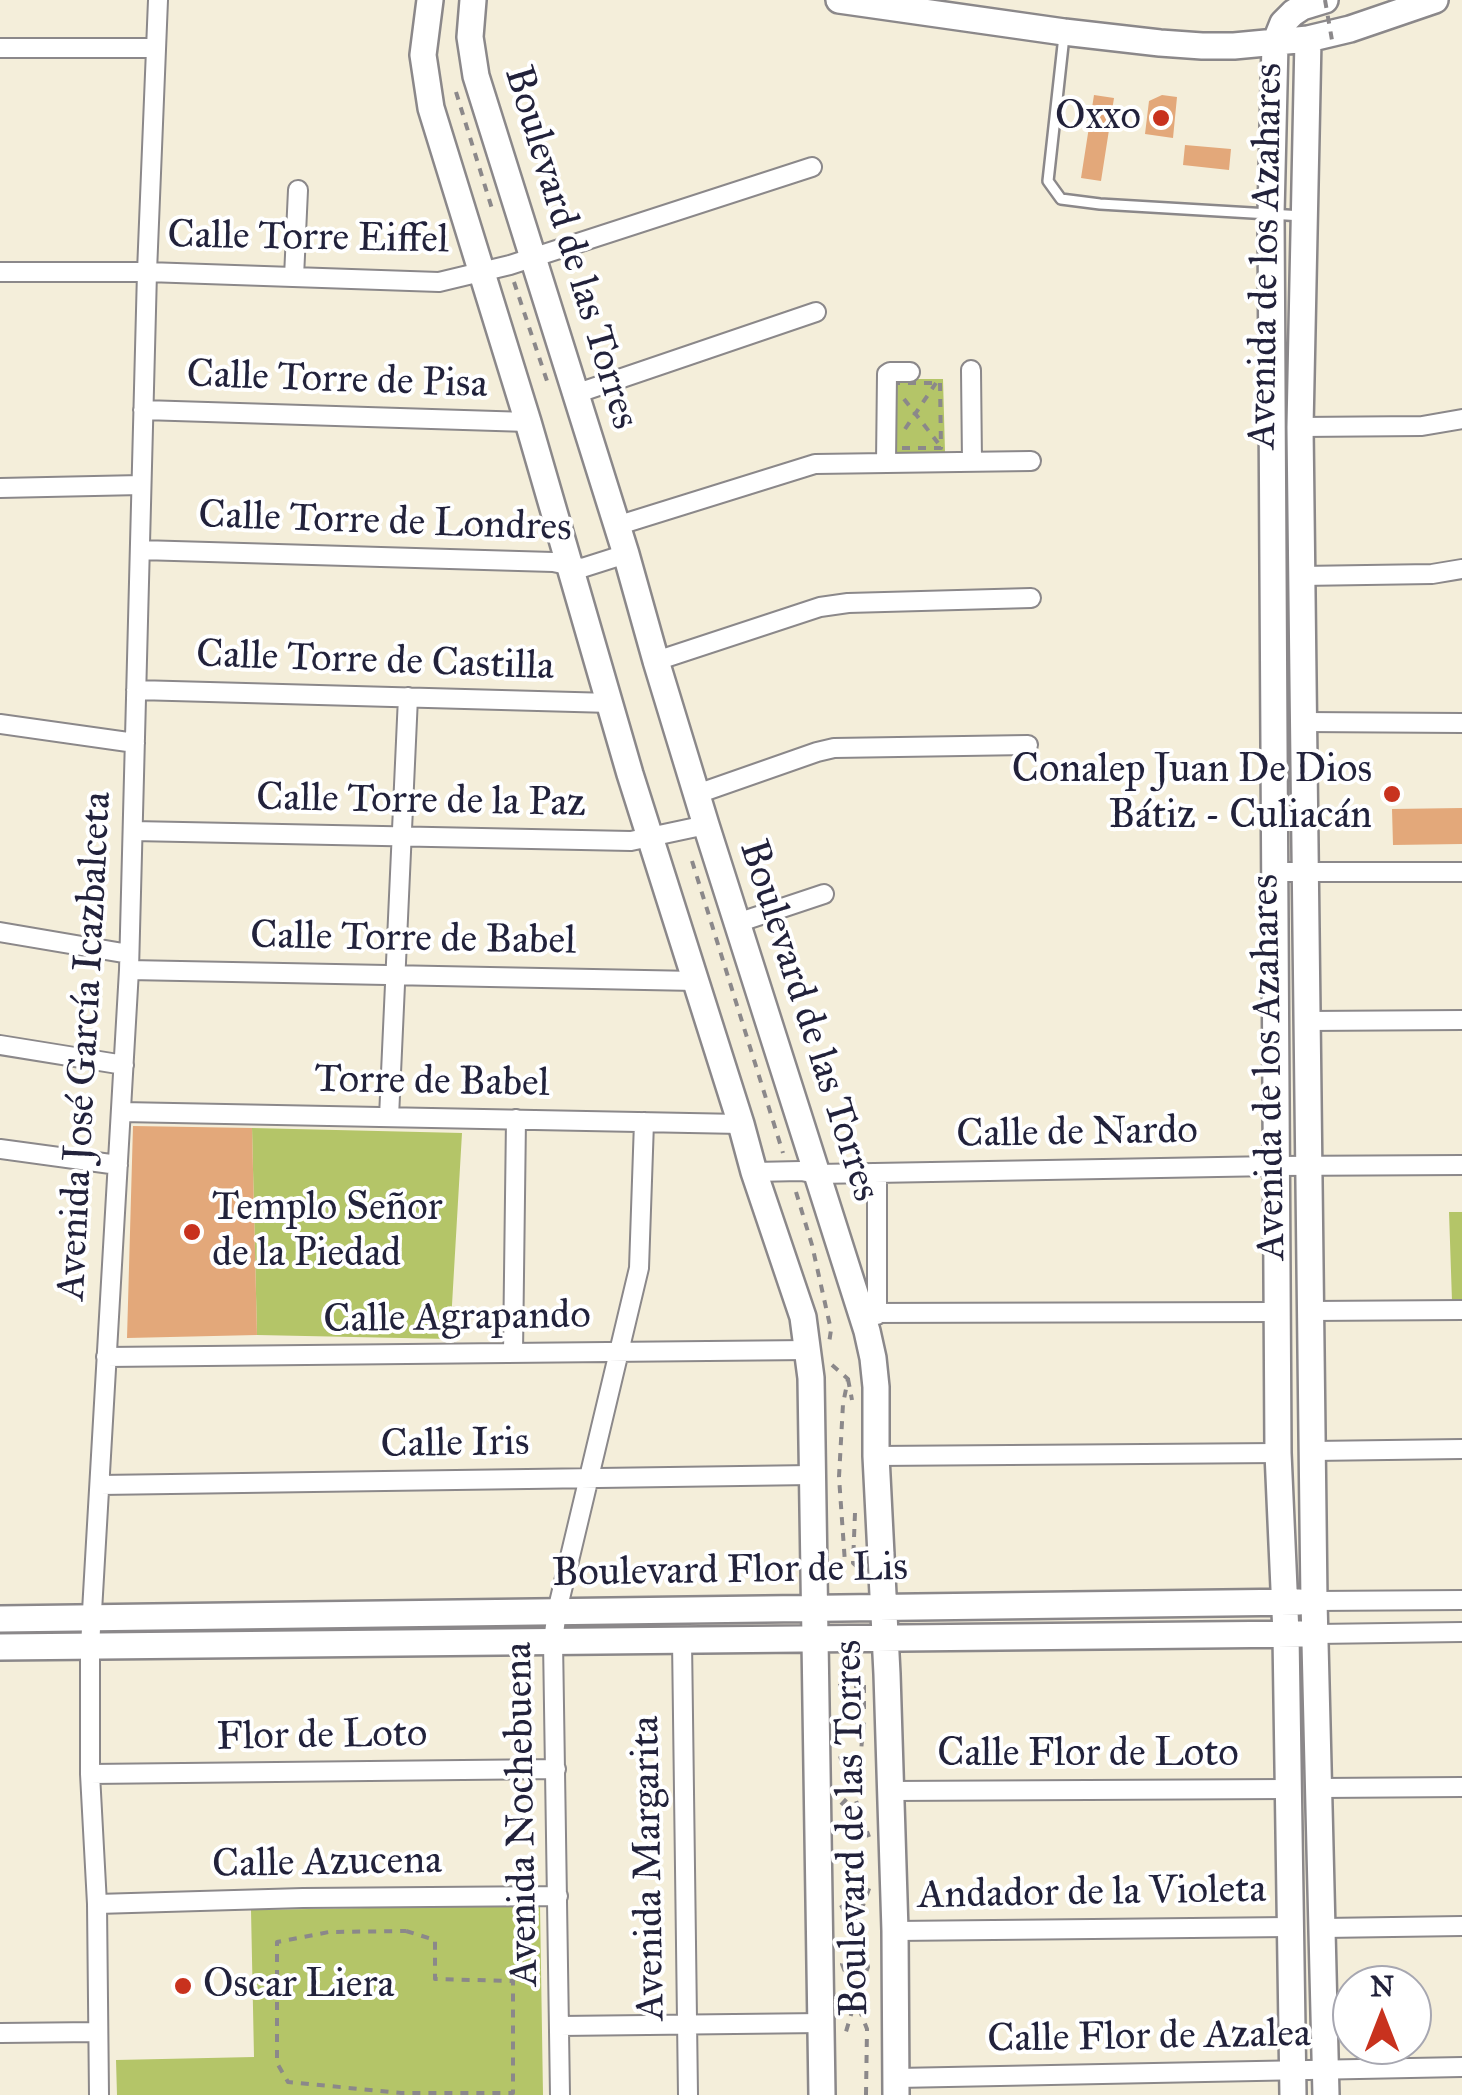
<!DOCTYPE html>
<meta charset="utf-8">
<style>
body{margin:0}
#map{position:relative;width:1462px;height:2095px;overflow:hidden;background:#f4eeda;font-family:"IM FELL Great Primer",serif}
canvas{display:block}
.north{position:absolute;left:1332px;top:1965px;width:100px;height:100px;box-sizing:border-box;background:#fff;border:2px solid #a7a7b1;border-radius:50%;rotate:0deg;font-size:28px;font-weight:700;line-height:40px;text-align:center;color:#22223b}
.north::after{content:'';display:block;margin:auto;width:35px;height:45px;background:#c8321e;clip-path:polygon(50% 0,100% 100%,50% 72%,0 100%)}
</style>
<div id="map">
<canvas width="1462" height="2095"></canvas>
<div class="north">N</div>
</div>
<script>
const ctx = document.querySelector('canvas').getContext('2d');
ctx.lineJoin = 'round';
function paint(path, color) { ctx.fillStyle = color; ctx.fill(path, 'evenodd'); }
const shape = rows => new Path2D(rows.map(r => 'M' + r).join(''));
function strokePath(path, color, width, dash) { ctx.strokeStyle = color; ctx.lineWidth = width; ctx.lineCap = dash ? 'butt' : 'round'; ctx.setLineDash(dash || []); ctx.stroke(path); }
function drawText(font, color, halo, rows, align = 'center') {
  ctx.font = font + ' "IM FELL Great Primer",serif'; ctx.lineWidth = 8; ctx.setLineDash([]); ctx.textBaseline = 'middle'; ctx.strokeStyle = halo; ctx.fillStyle = color; for (const [text, x, y, turn = 0] of rows) {
    ctx.save(); ctx.translate(x, y); ctx.rotate((+turn || 0) * Math.PI / 180); ctx.textAlign = isNaN(turn) ? turn : align; if (halo) ctx.strokeText(text, 0, 0); ctx.fillText(text, 0, 0); ctx.restore();
  }
}
paint(shape([
 [889,379,943,379,945,452,890,452],
 [252,1128,462,1133,450,1339,257,1335],
 [1449,1212,1462,1212,1462,1301,1452,1301],
 [540,1905,543,2095,117,2095,116,2060,254,2057,251,1910]
]), '#b4c568');
paint(shape([
 [1094,95,1114,98,1101,181,1081,178],
 [1162,95,1177,97,1173,138,1145,134,1149,101],
 [1185,145,1231,149,1229,170,1183,165],
 [1462,808,1462,844,1393,845,1392,809],
 [133,1126,252,1128,257,1335,127,1338]
]), '#e3a87a');
const lane = shape([
 [1064,36,1048,181,1061,199,1100,204,1303,216]
]);
const street = shape([
 [0,48,156,48],
 [0,272,147,272,439,282,510,265,812,167],
 [294,277,298,190],
 [971,370,972,462],
 [575,394,816,312],
 [143,410,528,422],
 [1300,427,1422,426,1462,419],
 [886,462,887,374,890,372,910,372],
 [0,488,141,485],
 [616,526,815,464,1031,461],
 [140,550,553,562,582,568,626,554],
 [1301,576,1432,574,1462,569],
 [656,661,820,607,848,603,1031,598],
 [136,690,611,703],
 [1303,722,1462,723],
 [0,724,135,743],
 [697,794,817,752,834,748,1028,745],
 [133,831,631,841,706,825],
 [1273,872,1462,872],
 [737,923,824,894],
 [0,932,129,954],
 [129,970,696,981],
 [1307,1021,1462,1020],
 [0,1045,124,1065],
 [122,1112,741,1124],
 [389,1117,408,697],
 [0,1149,118,1165],
 [754,1172,801,1171,817,1174,1275,1166,1462,1165],
 [1310,1311,1462,1310],
 [861,1313,1277,1312],
 [877,1315,877,1173],
 [513,1353,516,1119],
 [106,1357,808,1350],
 [1313,1451,1462,1449],
 [876,1456,1278,1453],
 [100,1485,812,1475],
 [1314,1601,1462,1600],
 [1316,1634,1462,1632],
 [682,1640,688,2095],
 [90,1774,556,1769],
 [1321,1788,1462,1787],
 [890,1791,1286,1789],
 [97,1904,303,1898,558,1896],
 [1324,1928,1462,1926],
 [895,1931,1290,1927],
 [560,2026,822,2023],
 [0,2033,98,2032],
 [897,2078,1462,2067],
 [99,2095,97,1904,90,1774,90,1646,129,970,147,272,158,0],
 [560,2095,553,1641,557,1611,639,1268,644,1122]
]);
const secondary = shape([
 [430,0,423,55,431,108,528,422,630,774,741,1124,754,1172,803,1317,811,1378,822,2095],
 [473,0,470,37,476,76,626,554,656,661,706,825,867,1331,873,1358,876,1387,876,1456,887,1674,895,1931,896,2095],
 [839,0,1064,32,1160,43,1202,46,1234,46,1308,39,1350,29,1435,0],
 [1308,39,1300,427,1314,1601,1326,2095],
 [0,1619,1299,1602],
 [0,1647,1301,1634],
 [1293,2095,1286,1634,1278,1453,1271,214,1275,43,1283,23,1293,13,1302,7,1325,0]
]);
strokePath(lane, '#8b888a', 14);
strokePath(street, '#8b888a', 22);
strokePath(secondary, '#8b888a', 30);
strokePath(shape([
 [456,92,493,212],
 [514,282,549,387],
 [892,383,940,383,941,448,892,448,892,383],
 [904,399,938,443],
 [905,429,936,383],
 [692,861,783,1153],
 [796,1192,812,1245,831,1330,829,1343],
 [832,1365,848,1379,843,1404,839,1477,845,1563,837,1569],
 [848,1379,852,1400],
 [855,1513,853,1563,861,1570],
 [864,1685,864,1710],
 [838,1686,863,1686],
 [840,1756,869,1837],
 [841,1805,852,1793,860,1761,864,1720],
 [841,1905,862,1945,868,1967,856,1998,845,2035],
 [406,1931,435,1940,435,1979,513,1981,513,2093,401,2093,288,2082,277,2063,277,1942,329,1932,406,1931],
 [866,2095,867,2029,842,1964,870,1886]
]), '#8b888a', 4, [8, 8]);
strokePath(lane, '#fff', 9);
strokePath(street, '#fff', 18);
strokePath(secondary, '#fff', 25);
strokePath(shape([
 [1325,0,1333,46]
]), '#8b888a', 4, [8, 8]);
for (const [x, y, r, color] of [
 [1161,118,10,"#c8321e"],
 [1392,794,10,"#c8321e"],
 [192,1232,10,"#c8321e"],
 [183,1986,10,"#c8321e"]
]) { const dot = new Path2D(); dot.arc(x, y, r, 0, 2 * Math.PI); ctx.fillStyle = color; ctx.fill(dot); strokePath(dot, '#fff', 4); }
drawText('40px', '#22223b', '#fff', [
 ["Oxxo",1141,118],
 ["Conalep Juan De Dios",1372,771],
 ["Bátiz - Culiacán",1372,817],
 ["Templo Señor",212,1209,"left"],
 ["de la Piedad",212,1255,"left"],
 ["Oscar Liera",203,1986,"left"]
], 'right');
drawText('40px', '#22223b', '#fff', [
 ["Calle Torre Eiffel",308,239,1],
 ["Boulevard de las Torres",570,248,73],
 ["Avenida de los Azahares",1267,256,-89],
 ["Calle Torre de Pisa",337,381,2],
 ["Calle Torre de Londres",385,523,2],
 ["Calle Torre de Castilla",375,662,2],
 ["Calle Torre de la Paz",421,802,1],
 ["Calle Torre de Babel",413,940,1],
 ["Boulevard de las Torres",808,1021,72],
 ["Avenida José García Icazbalceta",86,1046,-87],
 ["Avenida de los Azahares",1270,1067,-91],
 ["Torre de Babel",432,1083,1],
 ["Calle de Nardo",1077,1134,-1],
 ["Calle Agrapando",457,1319,-1],
 ["Calle Iris",455,1445,-1],
 ["Boulevard Flor de Lis",730,1572,-1],
 ["Flor de Loto",322,1737,-1],
 ["Calle Flor de Loto",1088,1755],
 ["Avenida Nochebuena",523,1814,-91],
 ["Boulevard de las Torres",853,1828,-91],
 ["Calle Azucena",327,1864,-1],
 ["Avenida Margarita",650,1868,-91],
 ["Andador de la Violeta",1092,1894,-1],
 ["Calle Flor de Azalea",1149,2038,-1]
]);
</script>
